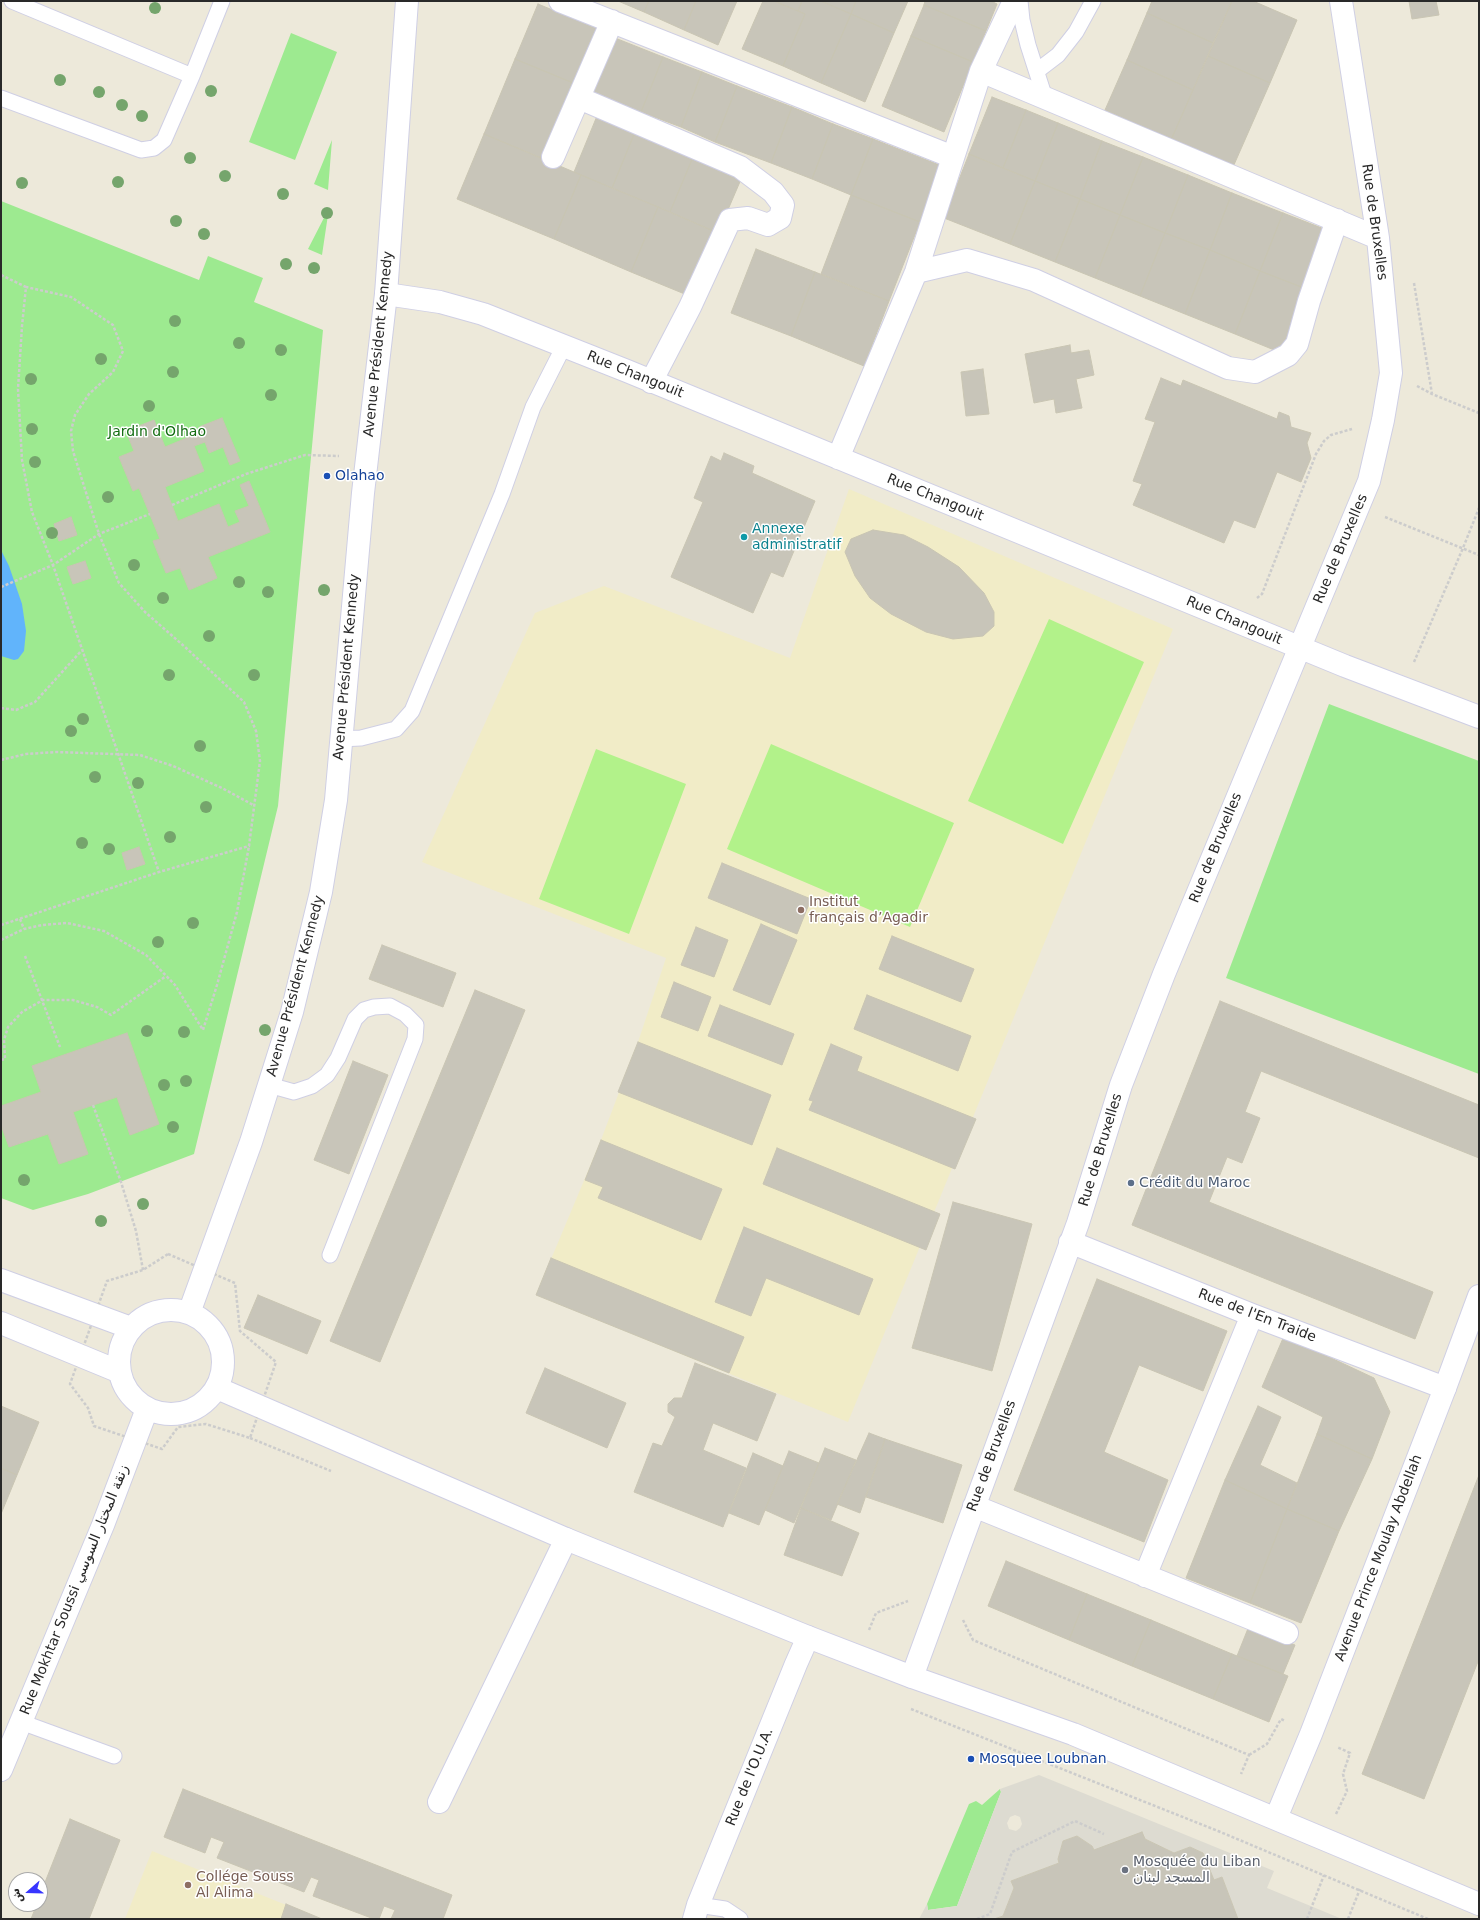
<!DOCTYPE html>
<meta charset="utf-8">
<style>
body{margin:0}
#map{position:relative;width:1480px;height:1920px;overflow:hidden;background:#ede9da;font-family:"DejaVu Sans",Vazirmatn,sans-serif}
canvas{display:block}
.frame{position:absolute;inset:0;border:2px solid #292929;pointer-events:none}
.north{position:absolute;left:8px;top:1872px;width:40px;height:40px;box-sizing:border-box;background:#fff;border:1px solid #a9a9a9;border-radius:50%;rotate:250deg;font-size:11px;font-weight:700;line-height:16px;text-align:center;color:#292929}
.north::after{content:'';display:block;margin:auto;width:14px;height:18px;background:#3735ff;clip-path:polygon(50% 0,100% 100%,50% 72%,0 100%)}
</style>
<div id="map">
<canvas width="1480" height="1920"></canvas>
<div class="frame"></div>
<div class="north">ش</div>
</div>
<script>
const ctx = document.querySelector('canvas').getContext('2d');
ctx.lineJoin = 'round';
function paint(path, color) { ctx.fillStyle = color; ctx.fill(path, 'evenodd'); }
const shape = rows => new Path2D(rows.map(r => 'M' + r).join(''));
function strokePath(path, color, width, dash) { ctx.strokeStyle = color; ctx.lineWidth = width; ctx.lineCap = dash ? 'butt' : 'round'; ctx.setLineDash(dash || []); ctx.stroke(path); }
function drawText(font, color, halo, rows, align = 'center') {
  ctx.font = font + ' "DejaVu Sans",Vazirmatn,sans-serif'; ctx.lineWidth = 3; ctx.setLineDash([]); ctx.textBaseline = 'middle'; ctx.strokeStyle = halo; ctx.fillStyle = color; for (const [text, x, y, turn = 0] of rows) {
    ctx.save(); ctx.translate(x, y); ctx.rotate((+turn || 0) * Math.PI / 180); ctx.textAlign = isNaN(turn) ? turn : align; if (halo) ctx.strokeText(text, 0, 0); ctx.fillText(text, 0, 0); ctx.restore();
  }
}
paint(shape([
 [849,489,1173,629,848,1422,536,1295,601,1140,638,1042,666,958,422,862,535,613,604,586,790,658],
 [152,1851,321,1919,125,1919]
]), '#f1ecc7');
paint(shape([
 [291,33,337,52,295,160,249,142],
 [332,140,328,190,314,184],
 [1,201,199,280,208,256,263,278,254,302,323,330,278,806,194,1154,88,1194,33,1210,1,1198],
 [329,208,322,255,308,249],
 [1329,704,1479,761,1479,1074,1226,978],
 [1000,1789,1001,1792,957,1906,928,1910,927,1904,969,1804,976,1801,982,1805]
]), '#9dea90');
paint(shape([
 [1049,619,1144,662,1063,844,968,801],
 [771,744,954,823,910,927,727,849],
 [596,749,686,784,629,934,539,899]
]), '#b2f28a');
paint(shape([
 [1039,1775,1274,1871,1267,1888,1342,1919,1238,1919,1222,1877,1214,1880,1203,1853,1190,1847,1174,1853,1145,1839,1094,1850,1092,1846,1077,1836,1063,1841,1058,1859,1059,1863,1011,1881,1014,1888,1003,1916,994,1919,919,1919,927,1904,928,1910,957,1906,1001,1792,1000,1789],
 [1015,1815,1020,1817,1022,1824,1020,1828,1016,1831,1009,1829,1007,1823,1010,1817]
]), '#dddbd1');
paint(shape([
 [1,550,9,566,22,604,26,631,24,651,18,659,14,660,1,656]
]), '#61b4fb');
const building = shape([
 [618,1,649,1,644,12,618,1],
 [649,1,696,1,684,30,644,12,649,1],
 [696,1,737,1,718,45,684,30,696,1],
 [763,1,774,1,805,14,783,66,742,49,763,1],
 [774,1,802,1,798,11,774,1],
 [802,1,821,1,851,14,821,83,783,66,805,14,798,11,802,1],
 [821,1,856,1,851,14,821,1],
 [856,1,908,1,894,33,851,14,856,1],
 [925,1,991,1,997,4,986,31,924,5,925,1],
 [1152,1,1232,1,1213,43,1147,13,1152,1],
 [1232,1,1253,1,1297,20,1270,83,1208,56,1232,1],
 [1409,1,1436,1,1439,15,1412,19,1409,1],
 [538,4,601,30,578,85,515,59,538,4],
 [924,5,986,31,973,62,911,36,924,5],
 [1147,13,1213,43,1193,90,1127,60,1147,13],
 [851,14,894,33,865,102,821,83,851,14],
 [610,36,663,57,641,112,589,91,610,36],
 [911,36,973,62,944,132,882,106,911,36],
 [1208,56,1270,83,1233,167,1171,140,1208,56],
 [663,57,702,72,681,127,641,112,663,57],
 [515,59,578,85,546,160,484,134,515,59],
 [1127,60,1193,90,1171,140,1105,110,1127,60],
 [702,72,737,86,715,142,681,127,702,72],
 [737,86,792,107,771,163,715,142,737,86],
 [992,97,1026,110,1003,168,969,154,992,97],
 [792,107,833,124,812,179,771,163,792,107],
 [1026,110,1058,123,1035,181,1003,168,1026,110],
 [597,116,635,132,612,188,574,172,597,116],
 [1058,123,1102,141,1080,199,1035,181,1058,123],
 [833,124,873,139,851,195,812,179,833,124],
 [635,132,693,157,670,212,612,188,635,132],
 [484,134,581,175,554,239,457,199,484,134],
 [873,139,942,166,920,222,851,195,873,139],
 [1102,141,1143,157,1120,215,1080,199,1102,141],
 [969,154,1035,181,1010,244,944,218,969,154],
 [693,157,742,177,718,233,670,212,693,157],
 [1143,157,1188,175,1165,233,1120,215,1143,157],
 [581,175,658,207,631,272,554,239,581,175],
 [1188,175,1232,193,1210,250,1165,233,1188,175],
 [1035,181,1080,199,1055,262,1010,244,1035,181],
 [1232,193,1283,213,1260,271,1210,250,1232,193],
 [851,195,920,222,889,301,821,274,851,195],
 [1080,199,1120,215,1095,278,1055,262,1080,199],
 [658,207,718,233,692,297,631,272,658,207],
 [1283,213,1332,232,1309,290,1260,271,1283,213],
 [1120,215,1165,233,1140,296,1095,278,1120,215],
 [1165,233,1210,250,1185,314,1140,296,1165,233],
 [756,249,815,272,791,336,731,313,756,249],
 [1210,250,1260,271,1235,334,1185,314,1210,250],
 [1260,271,1309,290,1284,354,1235,334,1260,271],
 [815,272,889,301,864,366,791,336,815,272],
 [1070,345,1071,353,1089,350,1094,375,1076,379,1082,408,1056,413,1054,399,1034,403,1025,354,1070,345],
 [983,369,989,414,966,416,961,372,983,369],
 [1161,378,1181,386,1183,380,1277,419,1279,412,1289,416,1291,427,1311,433,1307,443,1311,458,1301,482,1277,472,1255,528,1234,520,1224,543,1133,505,1142,484,1133,481,1155,422,1145,419,1161,378],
 [222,418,240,461,230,465,223,447,209,453,205,442,194,446,204,471,165,487,178,521,219,504,228,527,240,522,235,511,249,506,240,485,249,481,270,532,208,557,217,578,189,590,180,568,166,573,153,541,160,539,139,488,133,491,119,457,134,451,126,431,154,420,165,447,201,432,199,427,222,418],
 [724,453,754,466,752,473,815,501,783,577,771,572,753,613,671,577,703,502,694,498,711,456,721,461,724,453],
 [71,517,77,535,59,541,54,524,71,517],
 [873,530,904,535,928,547,959,567,984,593,994,612,994,626,983,636,953,639,926,632,891,614,870,598,855,576,845,552,851,539,873,530],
 [85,561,91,578,73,584,67,567,85,561],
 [139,847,145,864,127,870,122,853,139,847],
 [722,863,811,899,797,934,708,898,722,863],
 [761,924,797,940,770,1005,733,990,761,924],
 [696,927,728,940,714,977,681,965,696,927],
 [892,936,974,969,961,1002,879,969,892,936],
 [382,945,456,973,443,1007,369,979,382,945],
 [674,982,711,997,698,1031,661,1017,674,982],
 [475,990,525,1010,380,1362,330,1341,475,990],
 [867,995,971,1036,958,1071,854,1029,867,995],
 [1220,1001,1479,1105,1479,1158,1261,1071,1245,1112,1260,1118,1242,1163,1227,1157,1209,1202,1433,1292,1415,1339,1132,1225,1220,1001],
 [720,1005,794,1034,782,1065,708,1036,720,1005],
 [127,1033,159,1124,130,1135,117,1097,73,1112,88,1154,59,1164,48,1134,9,1147,1,1125,1,1106,41,1092,32,1066,127,1033],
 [638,1042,771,1095,752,1145,618,1092,638,1042],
 [831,1044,862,1057,857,1071,976,1119,955,1169,809,1110,813,1101,809,1100,831,1044],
 [353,1061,388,1075,349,1174,314,1160,353,1061],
 [601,1140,722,1189,701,1240,598,1198,603,1187,585,1180,601,1140],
 [777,1148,940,1214,926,1250,763,1184,777,1148],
 [953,1202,1032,1224,992,1371,912,1348,953,1202],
 [744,1227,873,1279,859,1315,766,1278,751,1316,715,1302,744,1227],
 [551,1258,744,1337,729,1373,536,1295,551,1258],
 [1097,1279,1227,1331,1203,1391,1139,1365,1104,1452,1168,1480,1144,1542,1014,1490,1097,1279],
 [258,1295,321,1321,307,1354,244,1328,258,1295],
 [1284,1336,1374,1378,1390,1412,1372,1459,1317,1434,1323,1417,1262,1387,1284,1336],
 [695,1363,776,1394,757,1441,713,1423,703,1450,746,1468,723,1527,634,1492,653,1443,662,1446,675,1417,668,1412,668,1404,674,1398,682,1398,695,1363],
 [545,1368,626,1403,607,1448,526,1413,545,1368],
 [1,1406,39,1422,17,1475,1,1468,1,1406],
 [1258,1406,1281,1417,1260,1465,1297,1483,1287,1509,1225,1480,1258,1406],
 [869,1433,885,1439,860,1513,837,1504,869,1433],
 [1317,1434,1372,1459,1339,1531,1287,1509,1317,1434],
 [885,1439,962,1465,943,1523,866,1497,885,1439],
 [825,1448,856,1460,831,1520,801,1508,825,1448],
 [789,1451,819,1463,794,1523,765,1510,789,1451],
 [753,1453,783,1466,759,1525,729,1513,753,1453],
 [1,1468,17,1475,1,1514,1,1468],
 [1479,1475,1479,1659,1424,1799,1362,1774,1479,1475],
 [1225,1480,1287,1509,1250,1603,1186,1578,1225,1480],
 [801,1508,859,1533,842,1576,784,1555,801,1508],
 [1287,1509,1339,1531,1301,1623,1250,1603,1287,1509],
 [1006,1561,1087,1594,1069,1640,988,1606,1006,1561],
 [1087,1594,1151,1620,1132,1666,1069,1640,1087,1594],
 [1151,1620,1232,1654,1213,1699,1132,1666,1151,1620],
 [1249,1626,1295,1645,1283,1674,1237,1656,1249,1626],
 [1232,1654,1288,1676,1269,1722,1213,1699,1232,1654],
 [183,1789,452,1895,443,1919,391,1919,395,1910,384,1906,379,1919,374,1919,313,1896,319,1880,311,1877,304,1892,217,1858,224,1842,211,1837,205,1853,164,1837,183,1789],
 [70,1819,120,1840,89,1919,31,1919,37,1904,40,1904,40,1895,70,1819],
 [1142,1832,1145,1839,1174,1853,1190,1847,1203,1853,1214,1880,1222,1877,1238,1919,994,1919,1003,1916,1014,1888,1011,1881,1059,1863,1058,1859,1063,1841,1077,1836,1092,1846,1094,1850,1142,1832],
 [286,1904,322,1919,281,1919,286,1904]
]);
paint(building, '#c8c5b9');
strokePath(building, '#c9c5b3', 1);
const service = shape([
 [12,1,192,76],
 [1020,1,1022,20,1028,45,1045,98],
 [1037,71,1058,55,1076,32,1093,1],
 [1,98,141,150,154,148,164,140,192,76,222,1],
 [340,739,361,738,396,729,412,711,502,494,533,407,564,346],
 [269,1085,294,1092,312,1086,327,1075,338,1058,355,1019,364,1010,374,1007,390,1006,405,1014,416,1025,415,1039,330,1255],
 [21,1722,114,1756],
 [698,1905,725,1909,740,1919]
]);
const minor = shape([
 [560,1,953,157],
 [981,71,1378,238],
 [579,98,740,167,773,192,783,205,780,218,768,225,748,218,730,220,690,307,651,382],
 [553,157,612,21],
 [916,272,967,260,1034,280,1228,368,1255,372,1288,355,1297,344,1309,301,1337,220],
 [386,294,440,302,483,314,627,371,1345,666,1479,717],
 [838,458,916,272,981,71,1014,1],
 [1070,1242,1252,1315,1445,1388],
 [974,1506,1287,1633],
 [1145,1576,1252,1315],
 [912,1677,1078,1223,1121,1085,1164,974,1369,481,1383,420,1391,373,1378,238,1341,1],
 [439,1802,566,1539],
 [694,1919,698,1905,796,1664,808,1637]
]);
const tertiary = shape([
 [1,1280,131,1328],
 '119 1362a52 52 0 1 1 104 0a52 52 0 1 1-104 0Z',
 [189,1313,251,1142,292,1012,321,892,336,800,363,493,386,294,407,1],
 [1,1323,120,1372],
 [217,1388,566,1539,808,1637,912,1677,1073,1734,1479,1904],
 [1,1770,103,1525,147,1409],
 [1276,1818,1311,1734,1445,1388,1479,1296]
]);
strokePath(service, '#cfcfe4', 17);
strokePath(minor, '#cfcfe4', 24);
strokePath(tertiary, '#cfcfe4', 24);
strokePath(shape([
 [1,275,26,287,22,326,18,389,22,460,32,512,53,565,159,872],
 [1414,283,1432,394],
 [1417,386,1432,394,1479,413],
 [172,505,246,474,305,455,339,456],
 [1385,517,1479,555],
 [1,587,53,565,99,534,150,514],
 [1257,598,1262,594,1316,454,1324,441,1331,435,1352,429],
 [1414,662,1463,548,1479,508],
 [1,708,16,710,35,702,82,650],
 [1,760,26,754,56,752,140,755,173,766,222,788,255,806],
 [20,919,24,929],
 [1,925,159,872,249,846,260,761,256,731,244,702,185,647,145,612,119,583,99,534,73,451,71,431,75,415,89,394,113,372,123,351,113,325,71,297,26,287],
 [1,940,24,929,42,925,67,923,104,931,146,955,175,985,203,1030,217,985,237,912,249,846],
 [25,956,60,1047],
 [1,1060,5,1059,4,1040,8,1027,22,1012,43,1000,73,1000,97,1007,111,1015,166,976],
 [93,1105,121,1182,136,1231,143,1270],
 [168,1254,235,1283,240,1331,276,1362,250,1438,206,1424,178,1427,162,1449,94,1426,88,1408,70,1384,107,1281,143,1270,168,1254],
 [250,1438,331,1471],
 [963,1620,973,1640,1249,1755,1241,1774],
 [869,1630,876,1613,908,1601],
 [911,1709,1218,1831,1428,1919],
 [1249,1755,1267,1744,1281,1719,1285,1721],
 [1336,1814,1347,1791,1343,1774,1350,1753,1337,1747],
 [977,1919,990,1914,1012,1852,1075,1821,1104,1834],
 [1307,1919,1324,1875],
 [1348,1919,1360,1889]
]), '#ccc', 2.5, [3, 2]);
strokePath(service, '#fff', 15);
strokePath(minor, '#fff', 22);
strokePath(tertiary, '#fff', 22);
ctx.fillStyle = '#75a56c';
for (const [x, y] of [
 [155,8],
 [60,80],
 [211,91],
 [99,92],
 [122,105],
 [142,116],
 [190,158],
 [225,176],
 [118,182],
 [22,183],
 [283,194],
 [327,213],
 [176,221],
 [204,234],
 [286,264],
 [314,268],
 [175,321],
 [239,343],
 [281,350],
 [101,359],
 [173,372],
 [31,379],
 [271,395],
 [149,406],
 [32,429],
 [35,462],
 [108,497],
 [52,533],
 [134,565],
 [239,582],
 [324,590],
 [268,592],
 [163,598],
 [209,636],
 [169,675],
 [254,675],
 [83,719],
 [71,731],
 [200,746],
 [95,777],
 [138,783],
 [206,807],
 [170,837],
 [82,843],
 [109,849],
 [193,923],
 [158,942],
 [265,1030],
 [147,1031],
 [184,1032],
 [186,1081],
 [164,1085],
 [173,1127],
 [24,1180],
 [143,1204],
 [101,1221]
]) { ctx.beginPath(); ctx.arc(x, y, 6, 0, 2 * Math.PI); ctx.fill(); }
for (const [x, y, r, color] of [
 [327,476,4,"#1a4fb4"],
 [744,537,4,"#0f9aa8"],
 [801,910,4,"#8d6e63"],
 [1131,1183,4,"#5c6f8a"],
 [971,1759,4,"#1a4fb4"],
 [1125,1870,4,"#6b7280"],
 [188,1885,4,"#8d6e63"]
]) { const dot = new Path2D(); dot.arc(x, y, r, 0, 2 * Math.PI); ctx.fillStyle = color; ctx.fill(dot); strokePath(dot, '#fff', 1.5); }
drawText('14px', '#292929', '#fff', [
 ["Rue de Bruxelles",1374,222,82],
 ["Avenue Président Kennedy",379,344,-84],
 ["Rue Changouit",635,375,22],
 ["Rue Changouit",935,498,22],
 ["Rue de Bruxelles",1341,549,-67],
 ["Rue Changouit",1234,621,23],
 ["Avenue Président Kennedy",347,667,-85],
 ["Rue de Bruxelles",1216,848,-68],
 ["Avenue Président Kennedy",296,986,-75],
 ["Rue de Bruxelles",1101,1150,-73],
 ["Rue de l'En Traide",1257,1316,21],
 ["Rue de Bruxelles",992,1456,-70],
 ["Avenue Prince Moulay Abdellah",1379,1558,-69],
 ["Rue Mokhtar Soussi زنقة المختار السوسي",75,1590,-68],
 ["Rue de l'O.U.A.",750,1777,-68]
]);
drawText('14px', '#136d12', '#fff', [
 ["Jardin d'Olhao",157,432]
]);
drawText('14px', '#164399', '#fff', [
 ["Olahao",335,476],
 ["Mosquee Loubnan",979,1759]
], 'left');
drawText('14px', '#0d838f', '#fff', [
 ["Annexe",752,529],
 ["administratif",752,545]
], 'left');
drawText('14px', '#785e54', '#fff', [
 ["Institut",809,902],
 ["français d’Agadir",809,918],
 ["Collége Souss",196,1877],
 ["Al Alima",196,1893]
], 'left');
drawText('14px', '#4e5e75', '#fff', [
 ["Crédit du Maroc",1139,1183]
], 'left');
drawText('14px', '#5b616d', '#fff', [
 ["Mosquée du Liban",1133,1862],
 ["المسجد لبنان",1133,1878]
], 'left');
</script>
